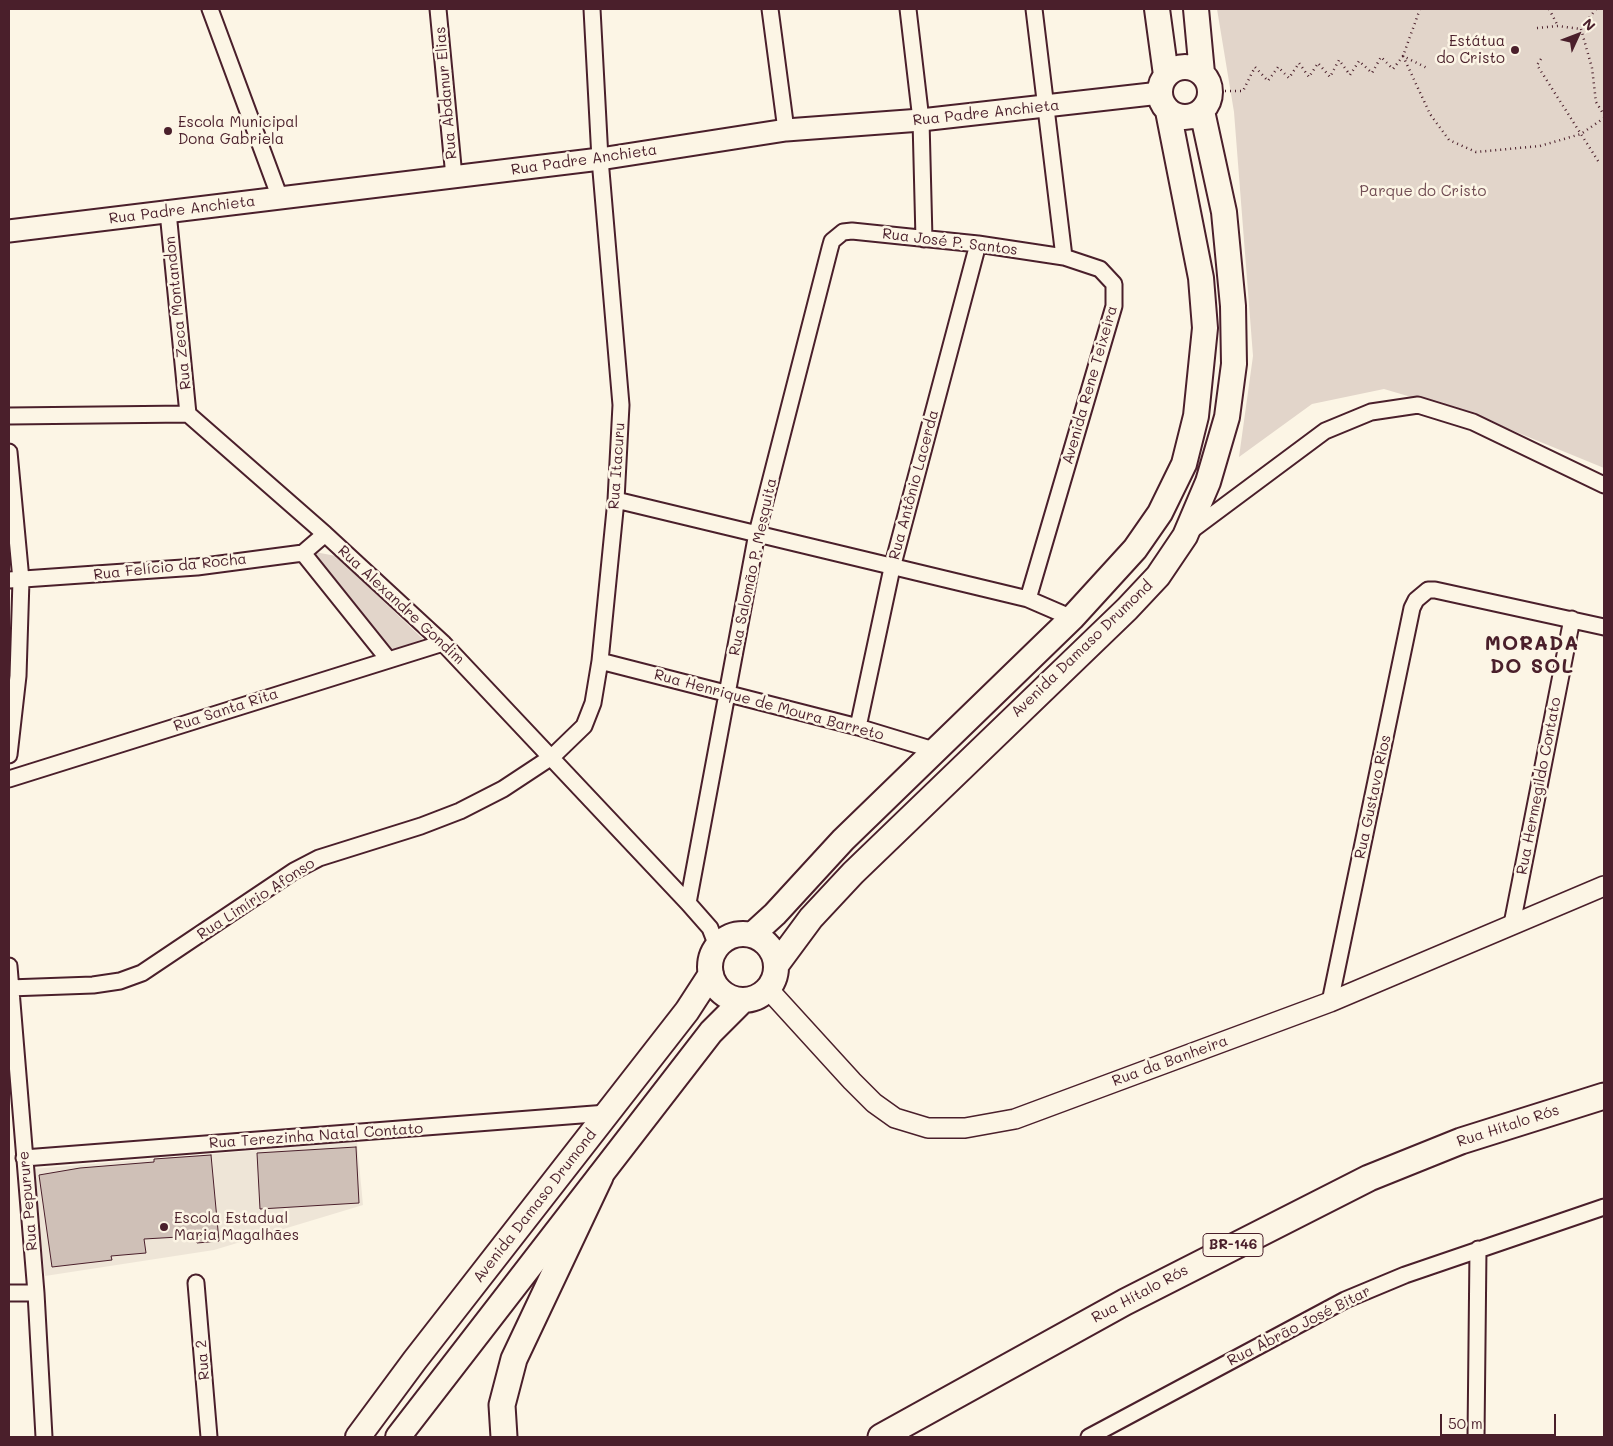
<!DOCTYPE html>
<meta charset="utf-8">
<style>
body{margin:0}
#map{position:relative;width:1613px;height:1446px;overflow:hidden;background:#fcf5e5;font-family:Mali,sans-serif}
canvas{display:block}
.frame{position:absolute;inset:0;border:10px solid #4a1f2b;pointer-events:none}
.north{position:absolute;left:1553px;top:10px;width:50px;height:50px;-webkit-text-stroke:4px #fcf5e5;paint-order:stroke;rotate:47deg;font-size:14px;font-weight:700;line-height:20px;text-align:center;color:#4a1f2b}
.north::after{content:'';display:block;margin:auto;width:18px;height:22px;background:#4a1f2b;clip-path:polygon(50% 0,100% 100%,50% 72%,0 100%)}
.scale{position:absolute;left:1440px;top:1414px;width:116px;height:22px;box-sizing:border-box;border:2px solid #4a1f2b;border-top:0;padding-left:6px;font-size:15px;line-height:18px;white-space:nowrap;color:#4a1f2b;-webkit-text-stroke:4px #fcf5e5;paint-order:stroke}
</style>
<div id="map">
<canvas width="1613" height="1446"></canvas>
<div class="frame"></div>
<div class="north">N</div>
<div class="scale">50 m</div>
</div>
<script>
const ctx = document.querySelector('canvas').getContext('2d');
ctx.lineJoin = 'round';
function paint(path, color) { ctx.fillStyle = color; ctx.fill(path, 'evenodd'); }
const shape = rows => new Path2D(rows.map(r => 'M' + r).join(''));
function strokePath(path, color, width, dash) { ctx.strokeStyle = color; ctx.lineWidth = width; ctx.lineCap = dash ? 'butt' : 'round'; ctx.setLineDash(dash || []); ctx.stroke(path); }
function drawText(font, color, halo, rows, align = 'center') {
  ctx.font = font + ' Mali,sans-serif'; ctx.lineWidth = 5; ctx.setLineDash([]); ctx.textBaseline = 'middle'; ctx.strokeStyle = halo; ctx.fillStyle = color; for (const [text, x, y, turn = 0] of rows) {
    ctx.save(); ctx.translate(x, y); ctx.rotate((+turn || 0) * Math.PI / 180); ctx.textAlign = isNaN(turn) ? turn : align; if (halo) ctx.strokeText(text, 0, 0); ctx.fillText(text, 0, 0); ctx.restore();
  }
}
paint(shape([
 [357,1142,363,1205,214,1250,45,1276,32,1169]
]), '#eee5d7');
paint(shape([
 [1217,9,1604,9,1604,468,1482,418,1384,389,1312,404,1239,457,1253,356,1234,112],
 [315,552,336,556,423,639,390,651,318,562]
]), '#e2d5ca');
const building = shape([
 [356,1147,359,1203,260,1209,257,1153,356,1147],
 [211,1155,219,1241,197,1243,196,1236,144,1239,146,1253,111,1256,112,1260,52,1267,39,1175,80,1168,154,1162,154,1159,211,1155]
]);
paint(building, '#cfc0b7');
strokePath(building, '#4a1f2b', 1);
const minor = shape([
 [210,9,280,198],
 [438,9,454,177],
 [770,9,786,130],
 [908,9,921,120,924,239],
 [1034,9,1064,257],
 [168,212,188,414],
 [9,416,188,414,325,534,443,643,688,903,710,928,717,946],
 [9,452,21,580,18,676,9,755],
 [616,500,1028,599,1072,618],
 [1188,533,1325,431,1371,412,1418,405,1473,422,1604,485],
 [303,553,388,659],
 [9,580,197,567,303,553,325,534],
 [600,661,858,727,937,751],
 [858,727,892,568,978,244],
 [9,779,443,643],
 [688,903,757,533,830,248,832,241,843,232,852,231,978,244,1064,257,1100,269,1114,284,1114,306,1028,599],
 [1512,924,1572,619],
 [9,966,36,1293,44,1437],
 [9,988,93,985,120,981,142,973,294,871,319,858,421,826,460,811,503,789,553,756,584,726,593,703,600,661,616,500,621,405,600,159,592,9],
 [1330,1002,1412,608,1416,600,1428,590,1435,590,1604,627],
 [24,1158,607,1113],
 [196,1283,209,1437],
 [9,1293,36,1293],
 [1089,1437,1345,1300,1405,1275,1604,1207],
 [1476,1437,1478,1249]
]);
const tertiary = shape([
 [769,990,852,1081,874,1103,895,1118,928,1128,965,1128,1015,1119,1330,1002,1604,886]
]);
const secondary = shape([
 [9,231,600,159,786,130,921,120,1160,93]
]);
const primary = shape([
 [1157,9,1166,75],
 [1196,9,1202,73],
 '1160 92a25 25 0 1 1 50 0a25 25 0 1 1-50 0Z',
 '710 967a33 33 0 1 1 66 0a33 33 0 1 1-66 0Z',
 [752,935,775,914,843,840,1072,618,1135,549,1160,513,1184,464,1196,416,1205,328,1201,278,1168,111],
 [777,964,811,918,853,873,1127,609,1158,576,1185,536,1208,482,1227,417,1234,364,1233,306,1224,212,1202,111],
 [358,1437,415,1360,687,1011,711,974],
 [398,1437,711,1032,742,1001]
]);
const trunk = shape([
 [504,1437,502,1405,514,1359,600,1177],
 [881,1437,1125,1302,1369,1178,1461,1141,1604,1096]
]);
strokePath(minor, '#4a1f2b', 19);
strokePath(tertiary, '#4a1f2b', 22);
strokePath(secondary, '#4a1f2b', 25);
strokePath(primary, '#4a1f2b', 28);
strokePath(trunk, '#4a1f2b', 29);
strokePath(shape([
 [1420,9,1403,56,1430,114,1449,140,1476,152,1540,146,1581,134,1604,118],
 [1549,9,1558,26],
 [1596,9,1581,29,1592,68,1596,102,1604,115],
 [1537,28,1558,26,1581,29],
 [1541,59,1537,65,1600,164],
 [1210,91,1243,91,1255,67,1268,81,1278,67,1289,78,1299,63,1309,77,1318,63,1330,77,1339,60,1350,75,1359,61,1372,73,1381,57,1393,69,1403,56,1427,68]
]), '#4a1f2b', 2.5, [1, 4]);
strokePath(minor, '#fcf5e5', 15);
strokePath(tertiary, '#fcf5e5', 19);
strokePath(secondary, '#fcf5e5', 21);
strokePath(primary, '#fcf5e5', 24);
strokePath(trunk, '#fcf5e5', 25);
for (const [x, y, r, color] of [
 [1515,50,5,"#4a1f2b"],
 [168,131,5,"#4a1f2b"],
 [164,1227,5,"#4a1f2b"]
]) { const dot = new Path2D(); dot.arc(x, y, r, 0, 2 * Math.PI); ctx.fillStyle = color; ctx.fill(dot); strokePath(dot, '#fcf5e5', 2); }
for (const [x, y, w] of [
 [1233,1245,60]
]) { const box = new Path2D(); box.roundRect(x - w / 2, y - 11.5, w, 23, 4); ctx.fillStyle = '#fcf5e5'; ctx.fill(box); strokePath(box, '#4a1f2b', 1); }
drawText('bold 14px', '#4a1f2b', null, [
 ["BR-146",1233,1245]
]);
drawText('15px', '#4a1f2b', '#fcf5e5', [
 ["Estátua",1505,41,"right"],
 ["do Cristo",1505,58,"right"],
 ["Escola Municipal",178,122],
 ["Dona Gabriela",178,139],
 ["Escola Estadual",174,1218],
 ["Maria Magalhães",174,1235]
], 'left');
drawText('15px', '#4a1f2b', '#fcf5e5', [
 ["Rua Abdanur Elias",446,93,-95],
 ["Rua Padre Anchieta",986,113,-6],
 ["Rua Padre Anchieta",584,160,-8],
 ["Rua Padre Anchieta",182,210,-7],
 ["Rua José P. Santos",950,242,7],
 ["Rua Zeca Montandon",178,313,-96],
 ["Avenida Rene Teixeira",1090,385,-74],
 ["Rua Itacuru",617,466,-86],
 ["Rua Antônio Lacerda",914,485,-75],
 ["Rua Felício da Rocha",170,567,-6],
 ["Rua Salomão P. Mesquita",753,567,-78],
 ["Rua Alexandre Gondim",401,605,43],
 ["Avenida Damaso Drumond",1082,649,-44],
 ["Rua Henrique de Moura Barreto",769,705,15],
 ["Rua Santa Rita",226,710,-18],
 ["Rua Hermegildo Contato",1539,786,-79],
 ["Rua Gustavo Rios",1373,797,-78],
 ["Rua Limírio Afonso",256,899,-33],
 ["Rua da Banheira",1170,1061,-20],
 ["Rua Hítalo Rós",1508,1126,-18],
 ["Rua Terezinha Natal Contato",316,1136,-4],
 ["Rua Pepurure",28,1201,-95],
 ["Avenida Damaso Drumond",535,1206,-52],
 ["Rua Hítalo Rós",1140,1294,-28],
 ["Rua Abrão José Bitar",1299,1326,-27],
 ["Rua 2",203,1360,-95]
]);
drawText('15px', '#704c53', '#fcf5e5', [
 ["Parque do Cristo",1423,191]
]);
ctx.letterSpacing = '1px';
drawText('bold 20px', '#4a1f2b', '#fcf5e5', [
 ["MORADA",1532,644],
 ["DO SOL",1532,667]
]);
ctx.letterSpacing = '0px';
</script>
